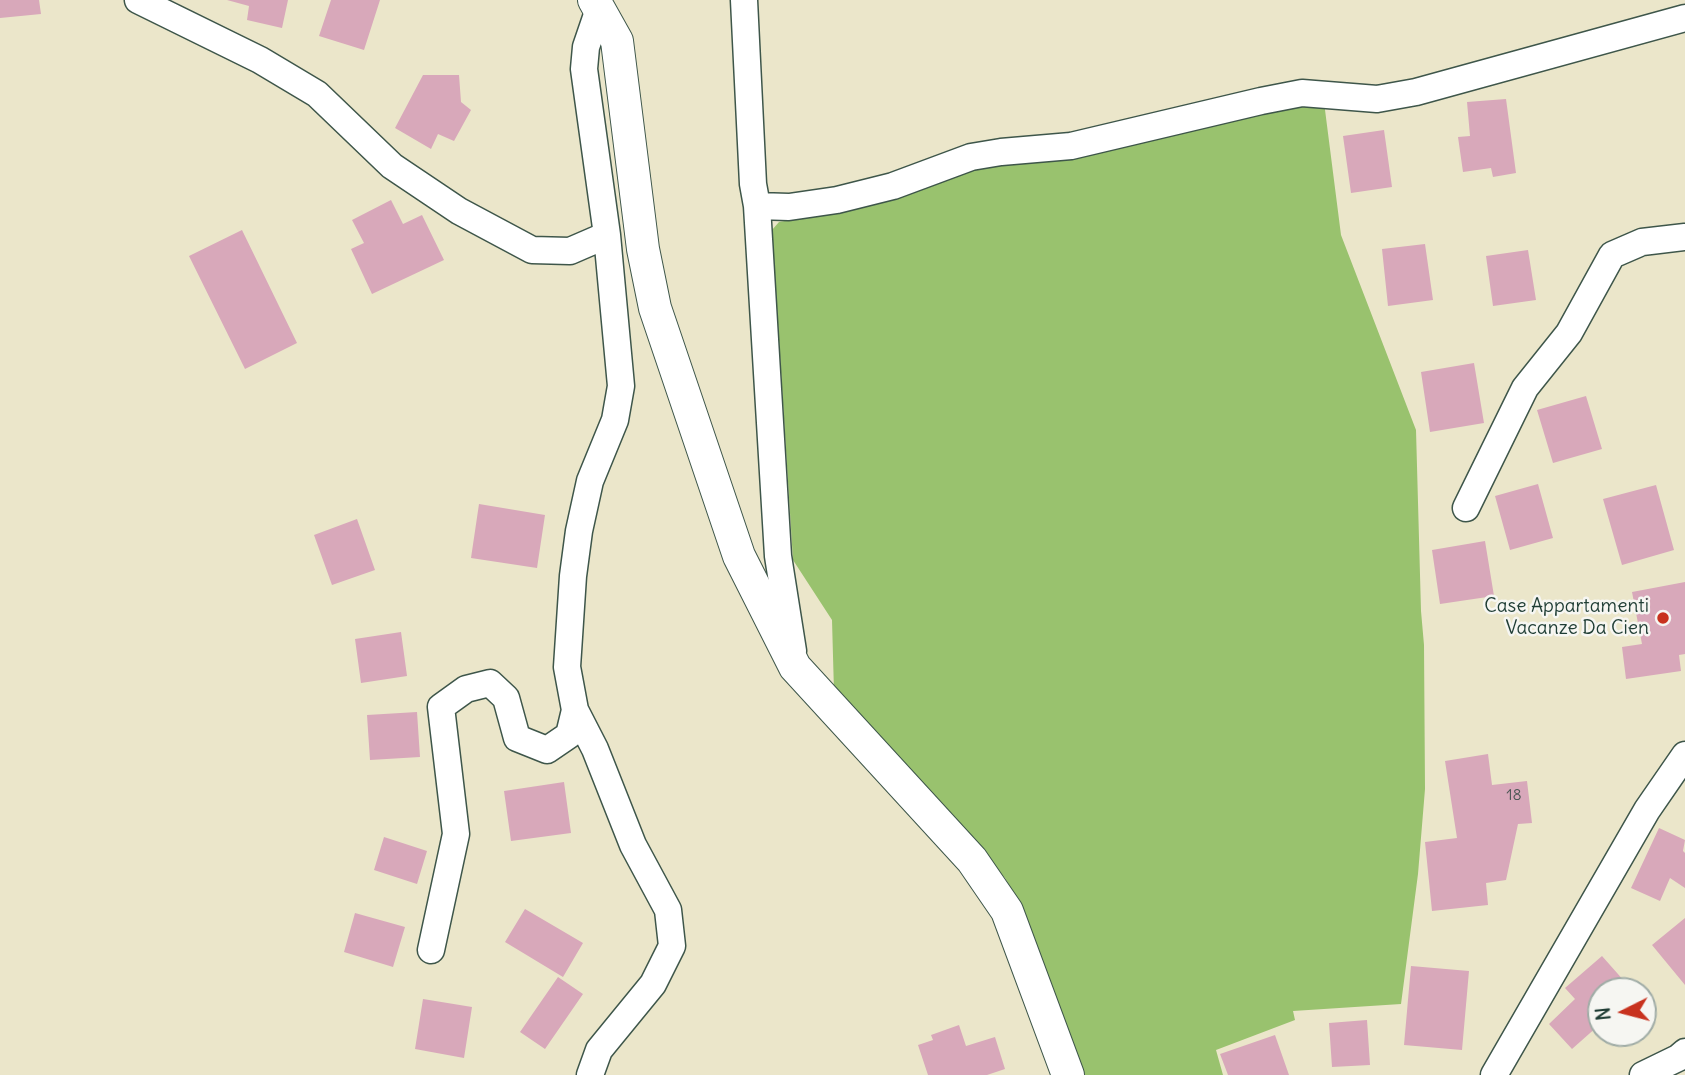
<!DOCTYPE html>
<style>
body{margin:0}
#map{position:relative;width:1685px;height:1075px;overflow:hidden;background:#ebe6ca;font-family:Delius,sans-serif}
canvas{display:block}
.north{position:absolute;left:1587px;top:977px;width:70px;height:70px;box-sizing:border-box;background:#f6f6f2;border:2px solid #a0aca6;border-radius:50%;rotate:264deg;font-size:19px;font-weight:700;line-height:28px;text-align:center;color:#1f3d34}
.north::after{content:'';display:block;margin:auto;width:24px;height:32px;background:#c8321e;clip-path:polygon(50% 0,100% 100%,50% 72%,0 100%)}
</style>
<div id="map">
<canvas width="1685" height="1075"></canvas>
<div class="north">N</div>
</div>
<script>
const ctx = document.querySelector('canvas').getContext('2d');
ctx.lineJoin = 'round';
function paint(path, color) { ctx.fillStyle = color; ctx.fill(path, 'evenodd'); }
const shape = rows => new Path2D(rows.map(r => 'M' + r).join(''));
function strokePath(path, color, width, dash) { ctx.strokeStyle = color; ctx.lineWidth = width; ctx.lineCap = dash ? 'butt' : 'round'; ctx.setLineDash(dash || []); ctx.stroke(path); }
function drawText(font, color, halo, rows, align = 'center') {
  ctx.font = font + ' Delius,sans-serif'; ctx.lineWidth = 5; ctx.setLineDash([]); ctx.textBaseline = 'middle'; ctx.strokeStyle = halo; ctx.fillStyle = color; for (const [text, x, y, turn = 0] of rows) {
    ctx.save(); ctx.translate(x, y); ctx.rotate((+turn || 0) * Math.PI / 180); ctx.textAlign = isNaN(turn) ? turn : align; if (halo) ctx.strokeText(text, 0, 0); ctx.fillText(text, 0, 0); ctx.restore();
  }
}
paint(shape([
 [1324,102,1341,235,1416,430,1421,611,1424,645,1425,789,1418,874,1401,1004,1293,1011,1295,1020,1216,1050,1223,1075,1083,1075,1020,905,1005,878,916,777,834,692,832,620,793,560,772,230,779,222,858,208,926,184,973,162]
]), '#99c26e');
paint(shape([
 [0,0,39,0,41,14,0,18],
 [227,0,288,0,282,28,247,20,249,6],
 [331,0,380,0,364,50,319,36],
 [423,75,459,75,461,102,471,110,454,141,438,134,431,149,395,128],
 [1506,99,1516,173,1493,177,1491,168,1463,172,1458,137,1470,136,1467,102],
 [1384,130,1392,187,1351,193,1343,136],
 [391,200,403,224,422,215,444,260,372,294,351,249,364,243,352,220],
 [242,230,297,343,245,369,189,256],
 [1425,244,1433,300,1388,306,1382,249],
 [1528,250,1536,300,1493,306,1486,256],
 [1474,363,1484,423,1430,432,1421,372],
 [1586,396,1602,449,1553,463,1537,410],
 [1538,484,1553,538,1510,550,1495,496],
 [1656,485,1674,550,1622,565,1603,499],
 [479,504,545,515,537,568,471,558],
 [357,519,375,570,332,585,314,535],
 [1485,541,1494,596,1440,604,1432,550],
 [1685,582,1685,654,1679,655,1681,671,1626,679,1622,647,1642,644,1632,592],
 [401,632,407,676,361,683,355,639],
 [417,712,420,757,370,760,367,715],
 [1488,754,1492,785,1527,781,1532,823,1518,824,1506,880,1486,883,1488,905,1432,911,1425,842,1457,838,1445,761],
 [564,782,571,833,511,841,504,791],
 [1659,828,1685,840,1683,851,1685,853,1685,888,1670,878,1660,901,1631,888],
 [384,837,427,851,417,884,374,870],
 [525,909,583,943,563,977,505,942],
 [355,913,405,927,393,967,344,952],
 [1685,918,1685,985,1652,945],
 [1602,956,1633,991,1601,991,1601,1029,1598,1026,1572,1049,1549,1024,1575,999,1565,988],
 [1411,966,1469,971,1462,1050,1404,1045],
 [558,977,583,994,545,1049,520,1032],
 [423,999,472,1007,464,1058,415,1049],
 [1367,1020,1370,1065,1332,1067,1329,1023],
 [959,1025,966,1046,995,1037,1005,1069,987,1075,928,1075,918,1045,933,1040,931,1035],
 [1275,1035,1289,1075,1228,1075,1220,1054]
]), '#d8a8ba');
const minor = shape([
 [138,0,260,60,317,94,392,166,459,211,532,250,570,251,607,235],
 [744,0,753,184,757,206,778,556,793,651],
 [757,206,789,207,837,200,893,186,971,157,1001,152,1071,146,1261,101,1302,93,1377,99,1416,92,1685,18],
 [1466,508,1525,388,1569,333,1612,255,1642,242,1685,237],
 [431,950,456,834,441,707,466,689,490,683,506,698,517,738,547,750,569,735,575,710],
 [590,1075,599,1050,653,984,672,946,668,910,633,845,595,749,575,710,567,667,573,576,579,531,590,481,615,420,621,386,607,235,584,69,586,47,599,9],
 [1494,1075,1647,810,1685,755],
 [1643,1075,1678,1058,1685,1052]
]);
const tertiary = shape([
 [594,0,617,41,643,249,655,308,739,556,795,667,972,860,1007,911,1068,1075]
]);
strokePath(minor, '#3e564a', 29);
strokePath(tertiary, '#3e564a', 34);
strokePath(minor, '#fff', 26);
strokePath(tertiary, '#fff', 32);
for (const [x, y, r, color] of [
 [1663,618,7,"#c8321e"]
]) { const dot = new Path2D(); dot.arc(x, y, r, 0, 2 * Math.PI); ctx.fillStyle = color; ctx.fill(dot); strokePath(dot, '#f6f6f2', 2.5); }
drawText('16px', '#4d5856', null, [
 ["18",1514,795]
]);
drawText('19px', '#1f3d34', '#f6f6f2', [
 ["Case Appartamenti",1649,607],
 ["Vacanze Da Cien",1649,629]
], 'right');
</script>
